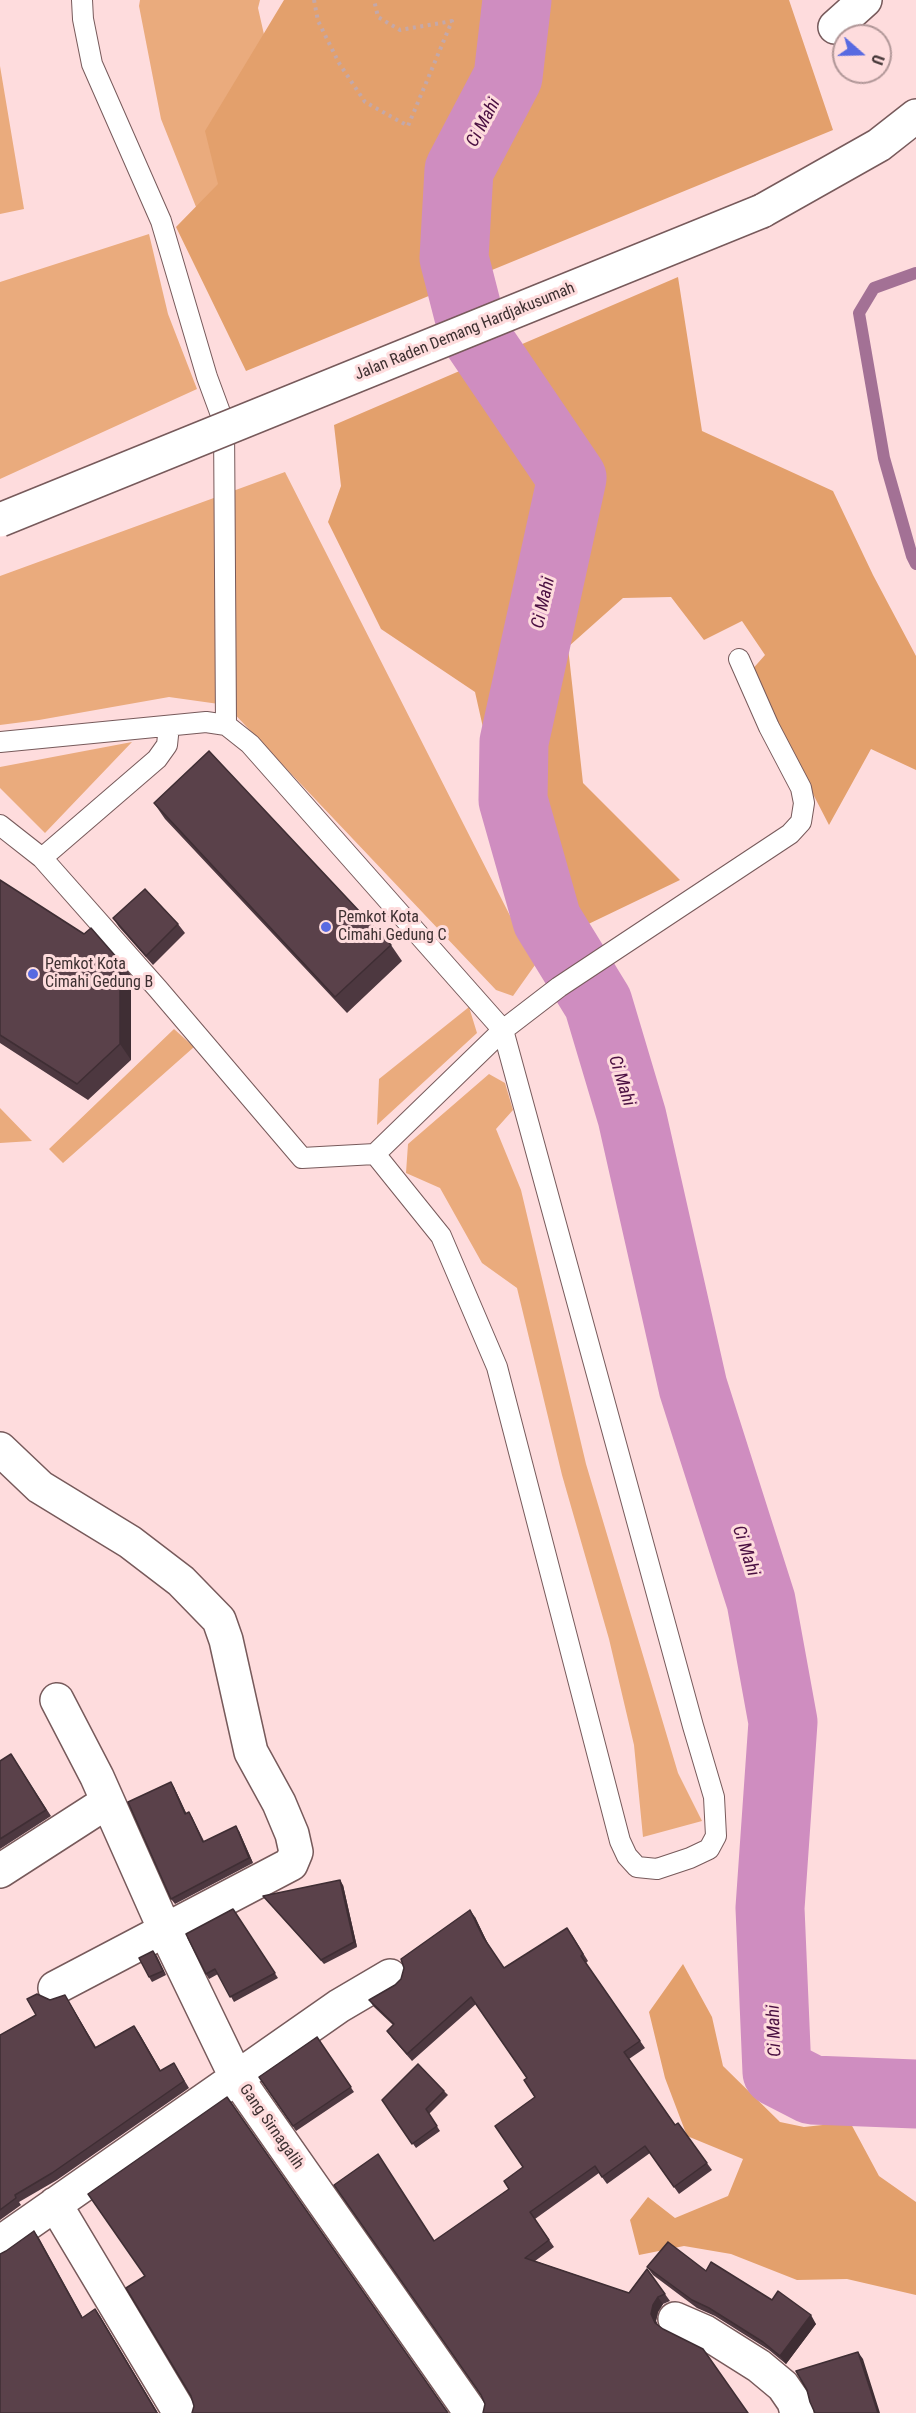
<!DOCTYPE html>
<style>
body{margin:0}
#map{position:relative;width:916px;height:2413px;overflow:hidden;background:#fedcdd;font-family:"Roboto Condensed",sans-serif}
canvas{display:block}
.north{position:absolute;left:832px;top:24px;width:60px;height:60px;box-sizing:border-box;background:#fedcdd;border:2px solid #b19798;border-radius:50%;rotate:110deg;font-size:16px;font-weight:700;line-height:24px;text-align:center;color:#3d3031}
.north::after{content:'';display:block;margin:auto;width:21px;height:27px;background:#586ae1;clip-path:polygon(50% 0,100% 100%,50% 72%,0 100%)}
</style>
<div id="map">
<canvas width="916" height="2413"></canvas>
<div class="north">U</div>
</div>
<script>
const ctx = document.querySelector('canvas').getContext('2d');
ctx.lineJoin = 'round';
function paint(path, color) { ctx.fillStyle = color; ctx.fill(path, 'evenodd'); }
const shape = rows => new Path2D(rows.map(r => 'M' + r).join(''));
function strokePath(path, color, width, dash) { ctx.strokeStyle = color; ctx.lineWidth = width; ctx.lineCap = dash ? 'butt' : 'round'; ctx.setLineDash(dash || []); ctx.stroke(path); }
function drawText(font, color, halo, rows, align = 'center') {
  ctx.font = font + ' "Roboto Condensed",sans-serif'; ctx.lineWidth = 6; ctx.setLineDash([]); ctx.textBaseline = 'middle'; ctx.strokeStyle = halo; ctx.fillStyle = color; for (const [text, x, y, turn = 0] of rows) {
    ctx.save(); ctx.translate(x, y); ctx.rotate((+turn || 0) * Math.PI / 180); ctx.textAlign = isNaN(turn) ? turn : align; if (halo) ctx.strokeText(text, 0, 0); ctx.fillText(text, 0, 0); ctx.restore();
  }
}
paint(shape([
 [140,0,260,0,258,8,275,83,206,232,161,119,139,6],
 [0,66,24,209,0,214],
 [149,234,168,314,197,389,0,479,0,282],
 [285,472,535,965,513,996,496,990,226,705,169,697,39,720,0,725,0,576],
 [132,742,45,833,0,788,0,767],
 [469,1007,477,1033,377,1125,379,1079],
 [174,1029,194,1047,63,1163,49,1149],
 [489,1074,505,1083,513,1110,496,1129,521,1190,586,1464,678,1773,702,1821,643,1837,634,1745,609,1639,562,1475,517,1288,482,1263,440,1188,406,1173,408,1144],
 [0,1108,32,1141,0,1143]
]), '#eaab7d');
paint(shape([
 [284,0,789,0,833,130,246,371,176,227,218,184,205,131],
 [678,277,702,431,833,491,873,575,916,656,916,770,871,749,829,825,750,672,765,655,742,621,704,640,671,597,623,598,568,647,583,783,680,880,578,929,504,821,475,692,381,629,328,522,341,486,334,425],
 [683,1964,712,2017,723,2066,780,2122,804,2127,850,2122,879,2176,916,2202,916,2295,847,2279,797,2280,731,2254,684,2246,639,2255,630,2220,648,2197,675,2218,728,2196,743,2159,687,2136,665,2078,649,2012]
]), '#e3a06c');
strokePath(shape([
 [916,273,874,288,859,313,884,458,912,556,916,564]
]), '#a37195', 12);
strokePath(shape([
 [517,0,508,77,459,170,454,258,473,332,572,478,514,742,513,800,547,920,598,1003,632,1117,693,1387,761,1601,783,1722,770,1908,777,2072,812,2090,916,2094]
]), '#cf8dc0', 69);
const service = shape([
 [82,0,83,19,92,64,161,221,207,377,224,423,226,725],
 [0,742,206,722,226,725,250,744,503,1030,693,1726,714,1797,716,1836,709,1849,690,1858,657,1869,637,1867,627,1856,620,1841,497,1367,441,1236,375,1154,302,1158,158,989,42,858,0,825],
 [42,858,157,759,167,745,169,726],
 [375,1154,503,1030,559,987,790,834,801,822,804,803,801,788,769,727,739,659]
]);
const minor = shape([
 [835,27,865,0],
 [0,1449,40,1487,130,1542,181,1581,219,1620,226,1640,251,1752,279,1803,292,1834,296,1852,291,1864,55,1988],
 [57,1700,97,1777,165,1930,236,2077,471,2413],
 [0,1871,107,1802],
 [55,2204,180,2413],
 [0,2243,339,2006,390,1976],
 [675,2319,705,2332,759,2366,783,2386,794,2402,797,2413]
]);
const secondary = shape([
 [762,211,879,145,916,116]
]);
strokePath(service, '#775a5b', 22);
strokePath(minor, '#775a5b', 36);
strokePath(secondary, '#775a5b', 36);
strokePath(shape([
 [314,0,318,21,339,63,365,102,408,126,452,21,400,30,378,17,374,0]
]), '#c4a8a9', 4, [3, 4.5]);
strokePath(service, '#fff', 20);
strokePath(minor, '#fff', 33);
strokePath(secondary, '#fff', 33);
const secondaryBridge = shape([
 [0,520,762,211]
]);
strokePath(secondaryBridge, '#775a5b', 36, []);
strokePath(secondaryBridge, '#fff', 33);
paint(shape([
 [154,803,391,945,402,961,347,1013,165,819],
 [0,880,125,967,136,982,131,988,131,1060,88,1100,0,1043],
 [113,918,178,924,185,933,153,965,119,927],
 [11,1754,51,1816,0,1849,0,1761],
 [171,1782,174,1787,186,1813,192,1817,204,1841,239,1831,253,1863,175,1904,171,1899],
 [343,1885,357,1947,324,1964,263,1896],
 [233,1909,278,1978,234,2002,218,1974,209,1979,206,1974],
 [475,1917,488,1944,504,1968,572,1935,588,1961,586,1963,645,2048,629,2059,675,2125,678,2123,712,2170,679,2194,650,2153,607,2184,599,2173,535,2219,554,2247,535,2261,629,2293,647,2269,670,2301,663,2304,658,2312,656,2321,658,2325,485,2404,435,2241,509,2189,523,2167,535,2097,527,2078,476,2004,412,2061,392,2038,387,2031,393,2025,374,2007,369,2000,395,1985],
 [153,1951,166,1975,152,1982,149,1977],
 [65,1995,96,2047,134,2026,160,2071,174,2063,189,2088,57,2180,19,2202,21,2205,0,2220,0,2035,36,2015,50,2000],
 [317,2037,354,2092,296,2131,259,2077],
 [444,2091,448,2095,429,2114,440,2131,416,2148,382,2100],
 [647,2267,772,2300,816,2324,786,2364,769,2350,715,2316,697,2308,653,2275]
]), '#4d3840');
paint(shape([
 [120,972,131,988,131,1060,120,1044],
 [171,1782,174,1787,189,1819,185,1814],
 [189,1812,192,1817,206,1847,203,1842],
 [236,1826,239,1831,253,1863,249,1858],
 [340,1880,343,1885,357,1947,354,1942],
 [470,1910,475,1917,488,1944,483,1937],
 [153,1951,157,1956,166,1975,163,1971],
 [65,1995,69,2002,100,2055,95,2048],
 [134,2026,139,2033,165,2078,160,2071],
 [34,2231,39,2238,87,2325,82,2318],
 [658,2297,663,2304,658,2312,656,2321,660,2330,655,2323,651,2314,653,2305],
 [95,2309,100,2316,158,2413,157,2413],
 [811,2315,816,2324,786,2364,780,2356],
 [858,2352,863,2359,880,2413,878,2413]
]), '#3f2e34');
const building = shape([
 [209,751,391,945,335,997,154,803,209,751],
 [0,880,84,934,91,928,125,967,120,972,120,1044,77,1084,0,1035,0,880],
 [145,889,178,924,146,956,113,918,145,889],
 [11,1754,46,1810,0,1839,0,1761,11,1754],
 [171,1782,185,1814,189,1812,203,1842,236,1826,249,1858,171,1899,128,1802,171,1782],
 [340,1880,354,1942,321,1960,263,1896,340,1880],
 [233,1909,275,1973,230,1997,215,1969,206,1974,186,1934,233,1909],
 [470,1910,483,1937,504,1968,567,1928,583,1954,581,1956,640,2041,624,2052,675,2125,678,2123,707,2163,674,2187,645,2146,602,2177,595,2166,530,2212,549,2240,525,2258,629,2293,647,2269,665,2294,658,2297,653,2305,651,2314,655,2323,663,2329,703,2349,748,2413,483,2413,485,2404,481,2395,334,2185,378,2154,434,2241,509,2189,504,2181,523,2167,495,2126,535,2097,524,2080,527,2078,471,1997,407,2054,387,2031,394,2024,369,2000,395,1985,401,1979,404,1968,401,1959,470,1910],
 [153,1951,163,1971,149,1977,139,1958,153,1951],
 [37,1994,50,2000,65,1995,95,2048,134,2026,160,2071,174,2063,184,2081,52,2173,15,2195,16,2198,0,2210,0,2035,36,2015,27,1999,37,1994],
 [317,2037,351,2087,293,2126,259,2077,317,2037],
 [418,2064,444,2091,426,2109,437,2126,412,2144,382,2100,418,2064],
 [227,2097,448,2413,192,2413,194,2406,191,2396,126,2288,145,2276,88,2194,227,2097],
 [34,2231,82,2318,95,2309,157,2413,0,2413,0,2254,6,2251,34,2231],
 [668,2242,706,2271,711,2262,772,2300,778,2291,811,2315,780,2356,763,2342,709,2308,692,2300,647,2267,668,2242],
 [858,2352,878,2413,815,2413,810,2402,807,2390,796,2371,858,2352]
]);
paint(building, '#5a414a');
strokePath(building, '#3f2e34', 1.5);
for (const [x, y, r, color] of [
 [326,927,6,"#586ae1"],
 [33,974,6,"#586ae1"]
]) { const dot = new Path2D(); dot.arc(x, y, r, 0, 2 * Math.PI); ctx.fillStyle = color; ctx.fill(dot); strokePath(dot, '#fedcdd', 2); }
drawText('16px', '#3d3031', '#fedcdd', [
 ["Jalan Raden Demang Hardjakusumah",465,332,-22],
 ["Gang Sirnagalih",271,2127,55]
]);
drawText('16px', '#3d3031', '#fedcdd', [
 ["Pemkot Kota",338,918],
 ["Cimahi Gedung C",338,936],
 ["Pemkot Kota",45,965],
 ["Cimahi Gedung B",45,983]
], 'left');
drawText('italic 18px', '#4a0f41', '#fedcdd', [
 ["Ci Mahi",484,123,-62],
 ["Ci Mahi",544,603,-77],
 ["Ci Mahi",621,1081,73],
 ["Ci Mahi",745,1551,72],
 ["Ci Mahi",775,2031,-92]
]);
</script>
